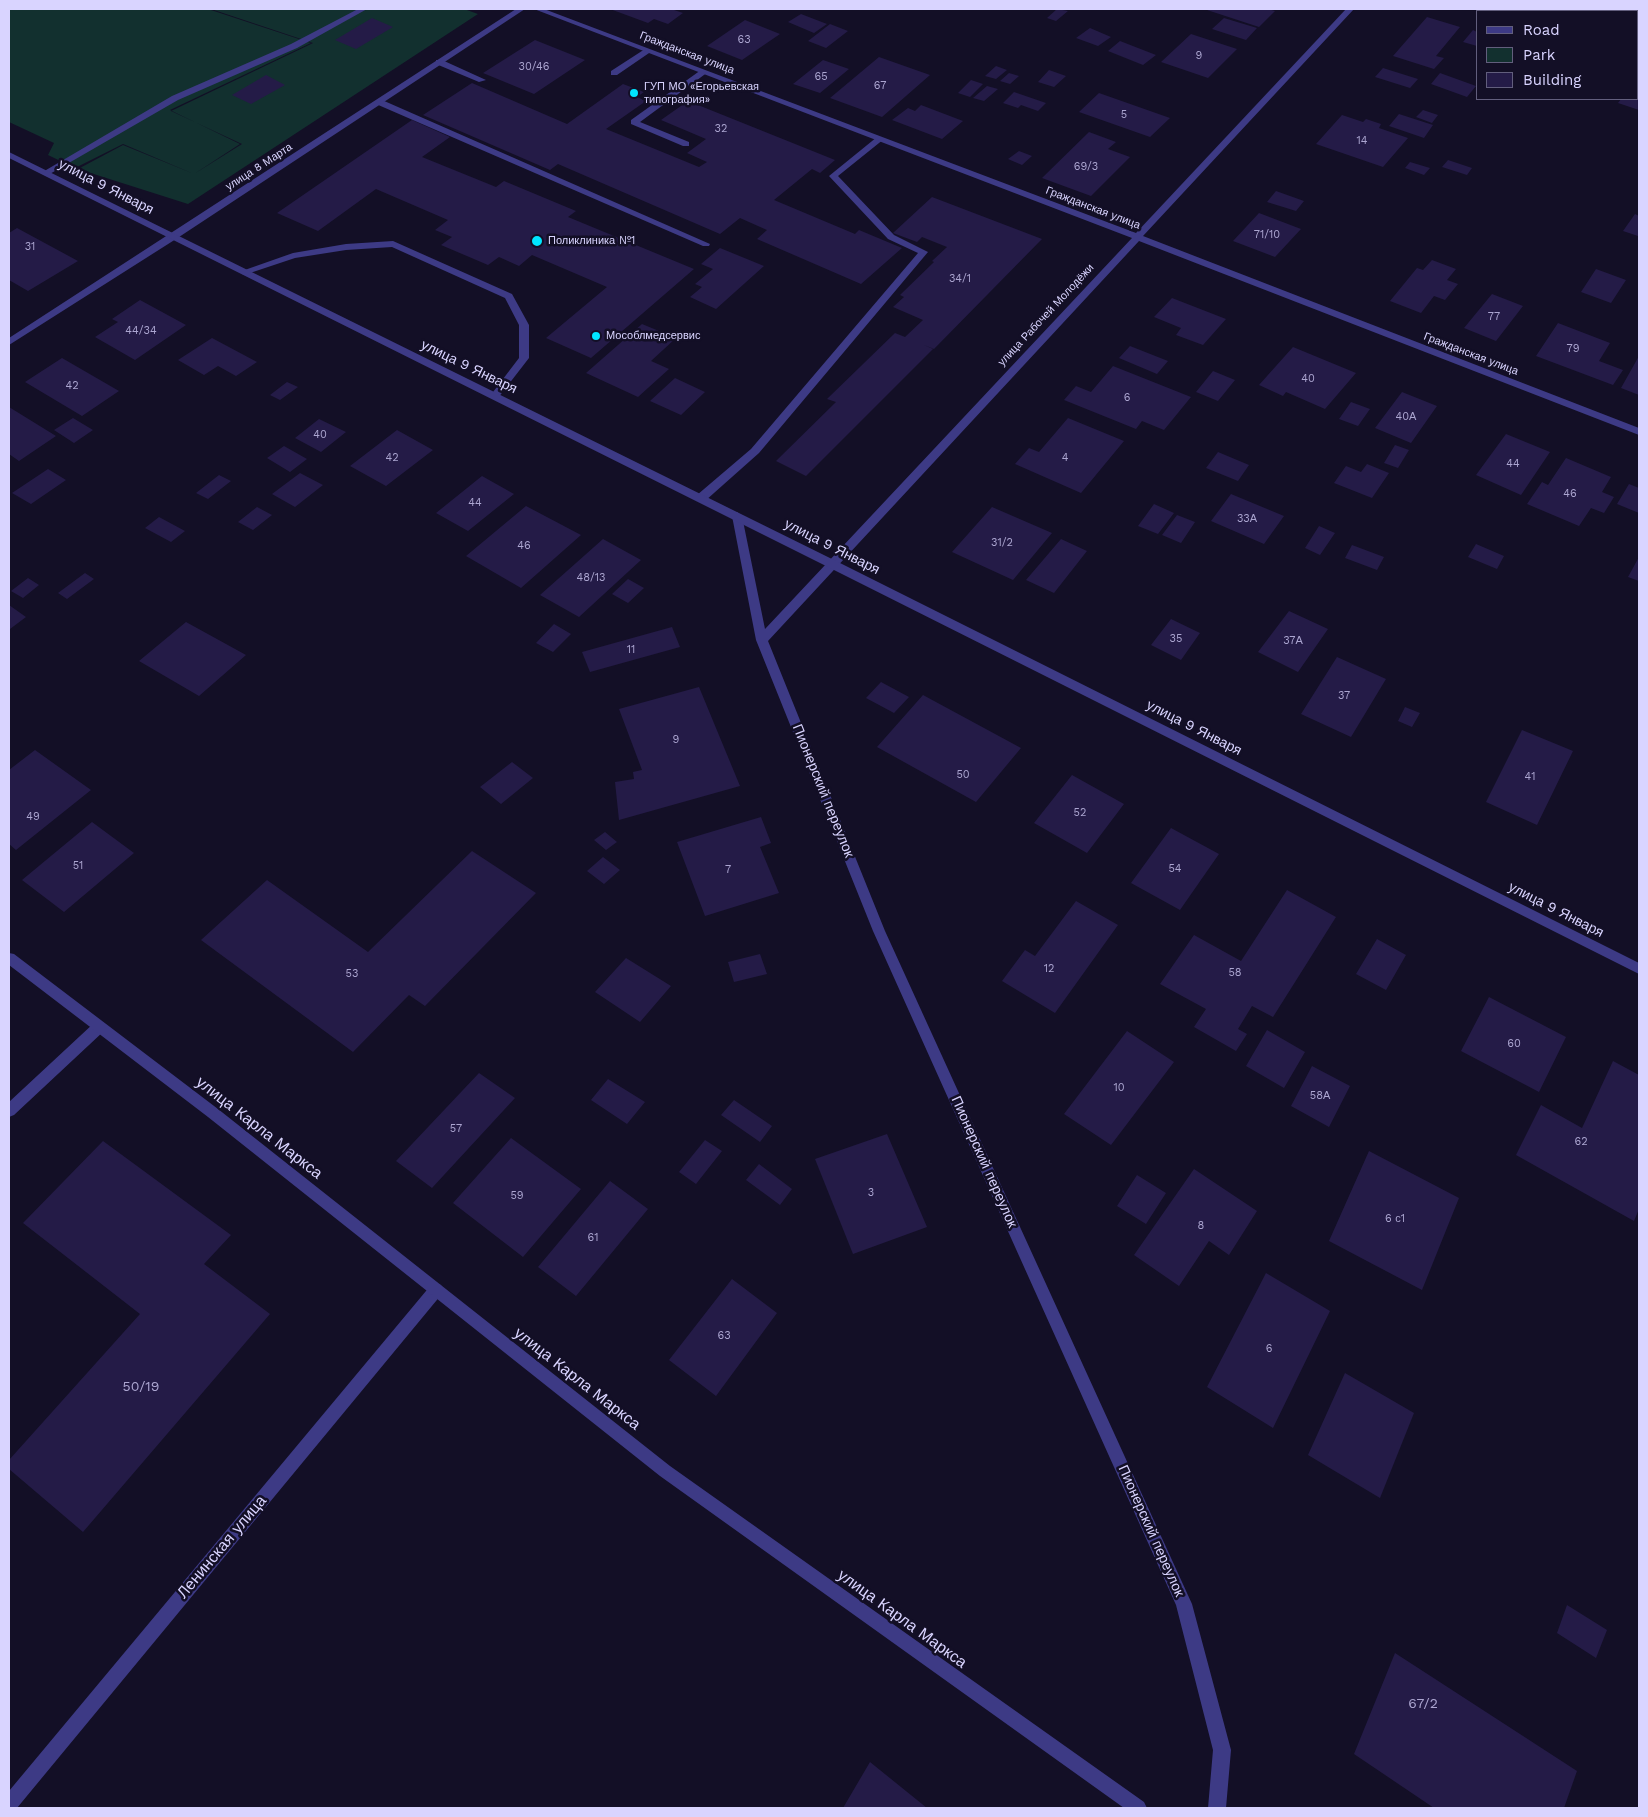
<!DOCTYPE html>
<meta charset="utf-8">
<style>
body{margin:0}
#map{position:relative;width:1648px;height:1817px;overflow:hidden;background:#130f26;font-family:"Work Sans",sans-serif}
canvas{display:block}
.frame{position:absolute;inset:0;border:10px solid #d9d4ff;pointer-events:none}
.legend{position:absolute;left:1476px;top:10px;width:162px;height:90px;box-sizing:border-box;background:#130f26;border:1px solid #625e7d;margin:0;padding:6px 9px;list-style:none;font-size:15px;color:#d9d4ff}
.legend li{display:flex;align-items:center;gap:10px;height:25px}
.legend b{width:25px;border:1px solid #625e7d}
</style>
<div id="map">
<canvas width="1648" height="1817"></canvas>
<div class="frame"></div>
<ul class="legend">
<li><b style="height:6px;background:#3d3a85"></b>Road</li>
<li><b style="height:14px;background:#12302f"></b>Park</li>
<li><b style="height:14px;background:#241b47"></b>Building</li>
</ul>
</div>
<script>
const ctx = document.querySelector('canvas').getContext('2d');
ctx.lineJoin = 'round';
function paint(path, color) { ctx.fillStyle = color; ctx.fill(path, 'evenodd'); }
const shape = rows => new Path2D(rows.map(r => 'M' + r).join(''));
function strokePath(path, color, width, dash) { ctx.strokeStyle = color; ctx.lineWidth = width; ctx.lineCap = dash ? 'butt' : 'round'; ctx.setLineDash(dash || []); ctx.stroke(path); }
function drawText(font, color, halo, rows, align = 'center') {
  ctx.font = font + ' "Work Sans",sans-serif'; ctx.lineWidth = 5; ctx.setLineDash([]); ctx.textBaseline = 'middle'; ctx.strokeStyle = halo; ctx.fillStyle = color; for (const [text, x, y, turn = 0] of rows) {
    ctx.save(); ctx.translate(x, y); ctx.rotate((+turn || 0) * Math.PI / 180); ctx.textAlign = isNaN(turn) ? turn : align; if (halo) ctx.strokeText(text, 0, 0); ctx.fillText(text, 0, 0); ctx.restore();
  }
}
paint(shape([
 [9,9,208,9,311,43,170,110,240,144,194,174,123,144,75,168,48,155,54,143,9,122],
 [211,9,464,9,478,14,188,204,78,169,123,145,194,174,242,144,171,111,313,43]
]), '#12302f');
paint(shape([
 [610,9,671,9,683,13,668,24,654,19,648,23],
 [1057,9,1068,11,1056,21,1047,18],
 [1204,9,1268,9,1275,11,1259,27],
 [1597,9,1633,9,1631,11,1604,11],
 [801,14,827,24,814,33,788,22],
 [1427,17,1460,27,1436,56,1444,58,1434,69,1393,56],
 [372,18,393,27,356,49,335,40],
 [1224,18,1257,28,1246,40,1212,29],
 [745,20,780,34,742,60,707,46],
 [830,24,848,31,826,48,808,41],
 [1090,28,1111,37,1098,46,1076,38],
 [1473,30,1477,32,1477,46,1463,42],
 [1191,34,1237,49,1208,78,1161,62],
 [535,40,585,60,534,94,483,73],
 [1120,41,1156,55,1143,65,1108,51],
 [879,57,930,75,882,117,830,98],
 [823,60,849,69,820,93,793,84],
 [996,66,1007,70,996,79,985,76],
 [1383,68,1418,79,1410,88,1375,77],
 [1049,70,1066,76,1054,87,1038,82],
 [1009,73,1019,76,1010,84,1000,81],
 [1440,73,1476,86,1467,97,1431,84],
 [266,75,285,85,251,104,232,95],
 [971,80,983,84,970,97,958,93],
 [472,83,567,124,623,84,644,92,637,97,646,101,606,129,699,167,707,162,687,153,706,139,661,120,688,101,835,160,820,173,812,169,774,200,855,234,859,230,902,248,861,284,757,239,767,230,740,218,720,234,558,164,550,170,423,115],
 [987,86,998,89,984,101,973,98],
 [1637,86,1639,87,1639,110,1618,103,1621,99,1637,99],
 [1014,92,1046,103,1038,111,1021,105,1018,108,1003,103],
 [1099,93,1170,118,1150,137,1079,112],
 [921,105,963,121,942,139,892,120,908,108,915,111],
 [1423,110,1438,115,1432,123,1416,117],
 [1399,114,1433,125,1424,138,1389,126],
 [1342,115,1363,122,1366,119,1381,124,1379,128,1408,138,1383,167,1316,144],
 [412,120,450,137,422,157,496,187,504,181,576,211,568,217,694,269,591,358,546,338,607,287,532,255,519,266,499,257,488,265,441,245,452,237,435,230,448,220,376,189,318,231,277,213],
 [1089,132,1116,142,1108,149,1130,157,1091,196,1042,178],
 [1019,151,1032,156,1022,165,1008,159],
 [1448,160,1472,168,1467,175,1442,167],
 [1410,162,1430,168,1424,175,1405,168],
 [1276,191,1304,201,1296,211,1267,202],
 [932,197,1042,239,934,349,924,345,933,349,806,476,776,461,836,402,827,399,895,333,905,337,923,320,893,307,904,297,900,295,934,262,932,261,947,247,922,237,917,242,893,233],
 [1259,213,1301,229,1275,257,1233,241],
 [1635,214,1639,216,1638,236,1623,231],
 [17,228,78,261,28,291,9,280,9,233],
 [720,248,764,266,716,309,690,297,702,287,695,284,713,269,701,264],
 [1432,260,1456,269,1447,280,1458,284,1445,300,1434,296,1421,313,1390,301,1417,268,1423,270],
 [1596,269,1626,280,1611,303,1581,292],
 [1492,294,1523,306,1496,341,1464,328],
 [1172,298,1226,319,1203,345,1176,335,1181,328,1154,317],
 [140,300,186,325,135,360,95,337,118,322,112,319],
 [1558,323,1610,343,1599,361,1623,370,1613,385,1536,356],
 [642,324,676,338,651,361,669,369,638,397,586,373],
 [212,338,257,362,236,376,218,366,204,375,178,360],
 [1130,346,1168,361,1157,374,1119,358],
 [1293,347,1356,373,1325,409,1286,392,1283,396,1259,385],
 [1639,356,1639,395,1621,388],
 [62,358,119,391,82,416,25,382],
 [1113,366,1191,397,1164,430,1142,421,1136,429,1064,400,1076,386,1091,392],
 [1213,371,1235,380,1218,401,1196,392],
 [675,378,705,392,681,415,650,401],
 [287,382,298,387,280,400,270,395],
 [1402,392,1437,406,1411,443,1375,428],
 [1351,402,1370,409,1358,426,1339,419],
 [9,407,56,436,19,461,9,454],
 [73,418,93,430,74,443,54,430],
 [1068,418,1124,441,1081,493,1015,464,1029,448,1039,452],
 [319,419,346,432,321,452,295,438],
 [397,430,433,450,386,486,350,466],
 [1506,434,1550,452,1521,495,1476,475],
 [1395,445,1409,450,1398,468,1384,463],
 [284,446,307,459,290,472,267,458],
 [1218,452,1249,465,1238,481,1206,468],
 [1566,458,1611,477,1602,492,1614,497,1604,513,1591,508,1579,526,1527,504,1542,482,1548,485],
 [1367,464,1389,473,1372,498,1334,483,1346,466,1361,472],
 [48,469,66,480,31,504,12,493],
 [300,473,323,485,295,507,272,494],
 [219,475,231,481,208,499,196,493],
 [482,476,514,494,468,531,436,513],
 [1629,484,1639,488,1639,513,1617,504],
 [1231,494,1284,516,1264,544,1211,521],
 [1154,504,1174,513,1158,534,1138,526],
 [526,506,581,535,521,588,466,556],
 [257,507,272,515,253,530,238,522],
 [992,507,1052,533,1013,580,952,552],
 [1177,515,1195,522,1181,543,1162,535],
 [159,517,185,531,171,542,145,528],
 [1319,526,1335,533,1320,555,1305,548],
 [603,539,641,560,579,617,540,595],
 [1061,539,1087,551,1054,593,1026,580],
 [1476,544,1504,556,1497,569,1468,557],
 [1352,545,1384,557,1377,570,1345,558],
 [1639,557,1639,581,1628,577],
 [85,573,94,579,67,599,58,593],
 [28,578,39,585,23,598,11,591],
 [628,579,644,588,628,603,612,594],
 [9,605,26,617,10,629,9,628],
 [1289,611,1328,629,1298,672,1258,652],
 [1171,619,1200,633,1181,660,1151,645],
 [186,622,246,655,199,696,139,661],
 [554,624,571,634,553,652,536,643],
 [672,627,680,647,590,672,582,652],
 [1337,657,1386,679,1351,737,1301,714],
 [881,682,909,697,894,713,866,698],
 [699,687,740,786,619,820,615,782,634,779,633,772,642,770,619,709],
 [923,695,1021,748,976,802,877,747],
 [1405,707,1420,713,1412,727,1398,721],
 [1522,730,1573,751,1537,825,1486,802],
 [35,750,91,790,16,850,9,844,9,770],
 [512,762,533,778,501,804,480,787],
 [1072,775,1124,804,1087,853,1034,823],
 [761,817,771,843,760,847,779,893,705,916,677,842],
 [92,822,134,853,64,912,22,880],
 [1171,828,1219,854,1180,910,1131,883],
 [605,832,617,842,606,850,594,840],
 [472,851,536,893,425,1006,409,995,353,1052,201,940,267,880,368,952],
 [603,857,620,870,604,884,587,871],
 [1287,890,1336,917,1273,1017,1252,1006,1238,1029,1247,1034,1236,1051,1194,1027,1206,1009,1160,984,1194,935,1241,961],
 [1076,901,1118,925,1055,1013,1002,981,1025,950,1035,956],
 [1377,939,1406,955,1386,990,1356,974],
 [760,954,767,974,734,982,728,962],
 [626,958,671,986,640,1022,595,992],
 [1489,997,1566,1037,1539,1092,1461,1051],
 [1267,1030,1305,1052,1284,1088,1246,1066],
 [1127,1031,1174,1062,1111,1145,1064,1114],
 [1613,1061,1639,1075,1639,1209,1634,1221,1516,1155,1541,1105,1582,1128],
 [1312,1066,1350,1086,1329,1127,1291,1106],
 [479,1073,515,1098,432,1188,396,1161],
 [608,1079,645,1102,627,1124,591,1100],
 [734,1100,772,1126,760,1142,721,1115],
 [887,1134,927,1227,853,1254,815,1159],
 [511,1138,581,1189,523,1257,453,1203],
 [705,1140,722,1151,696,1184,679,1172],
 [103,1141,231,1235,204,1264,270,1314,83,1532,9,1469,9,1460,140,1314,23,1223],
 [1369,1151,1459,1198,1422,1290,1329,1241],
 [759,1164,792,1189,780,1205,746,1180],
 [1194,1169,1257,1211,1229,1255,1209,1241,1179,1286,1134,1255],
 [1137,1175,1166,1193,1146,1224,1117,1206],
 [610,1181,648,1209,576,1296,538,1267],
 [1266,1273,1330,1311,1273,1428,1207,1387],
 [732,1279,777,1313,716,1396,669,1360],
 [1345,1373,1414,1413,1380,1498,1308,1455],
 [1567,1605,1607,1630,1596,1658,1557,1633],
 [1395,1653,1577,1771,1564,1808,1434,1808,1354,1754],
 [870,1762,927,1808,843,1808]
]), '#241b47');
paint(shape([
 [358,9,367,9,297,48,178,100,48,175,41,173,172,96,291,44,358,9],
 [645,49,652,51,617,75,611,75,611,71,645,49],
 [436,60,442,60,486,80,479,82,436,64,436,60],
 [701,70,708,72,640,122,689,142,689,146,683,146,631,124,631,120,701,70],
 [376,100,382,100,710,244,709,246,703,246,376,104,376,100],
 [877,137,884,139,838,176,894,235,928,252,759,453,705,501,697,501,696,498,697,495,751,449,918,253,888,239,829,176,877,137],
 [393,241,512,294,529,325,529,358,498,398,495,399,490,396,519,358,519,325,505,298,392,247,346,250,295,258,244,275,239,272,293,253,346,244,393,241],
 [99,1021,104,1023,106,1027,104,1031,14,1115,9,1117,9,1102,94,1023,99,1021]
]), '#3d3a85');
paint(shape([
 [516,9,525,9,176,239,9,345,9,338,516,9],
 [534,9,544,9,1136,233,1346,9,1354,9,1143,236,1639,428,1639,435,1139,241,768,641,885,931,1192,1604,1231,1750,1226,1808,1208,1808,1213,1750,1176,1605,873,931,756,640,732,516,737,512,742,516,765,629,1132,238,534,9],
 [436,1283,441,1285,443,1290,441,1295,17,1808,9,1808,9,1791,431,1285,436,1283]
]), '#3d3a85');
paint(shape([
 [1514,9,1526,9,1530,11,1518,11,1514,9],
 [1637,43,1639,43,1639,48,1637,48,1637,43],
 [9,152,836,561,1639,963,1639,974,828,567,9,158,9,152],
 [9,953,14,954,218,1109,670,1466,1144,1802,1147,1808,1124,1808,660,1476,208,1117,9,965,9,953]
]), '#3d3a85');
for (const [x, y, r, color] of [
 [634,93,5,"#00e5ff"],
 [537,241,6,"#00e5ff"],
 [596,336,5,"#00e5ff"]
]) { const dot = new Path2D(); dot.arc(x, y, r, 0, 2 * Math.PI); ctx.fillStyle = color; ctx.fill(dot); strokePath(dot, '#130f26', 2); }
drawText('11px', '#aca6d1', null, [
 ["63",744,40],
 ["9",1199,56],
 ["30/46",534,67],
 ["65",821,77],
 ["67",880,86],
 ["5",1124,115],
 ["32",721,129],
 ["14",1362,141],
 ["69/3",1086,167],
 ["71/10",1267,235],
 ["31",30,247],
 ["34/1",960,279],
 ["77",1494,317],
 ["44/34",141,331],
 ["79",1573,349],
 ["40",1308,379],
 ["42",72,386],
 ["6",1127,398],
 ["40А",1406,417],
 ["40",320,435],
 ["42",392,458],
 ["4",1065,458],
 ["44",1513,464],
 ["46",1570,494],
 ["44",475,503],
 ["33А",1247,519],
 ["31/2",1002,543],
 ["46",524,546],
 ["48/13",591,578],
 ["35",1176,639],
 ["37А",1293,641],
 ["11",631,650],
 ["37",1344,696],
 ["9",676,740],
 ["50",963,775],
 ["41",1530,777],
 ["52",1080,813],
 ["49",33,817],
 ["51",78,866],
 ["54",1175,869],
 ["7",728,870],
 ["12",1049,969],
 ["58",1235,973],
 ["53",352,974],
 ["60",1514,1044],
 ["10",1119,1088],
 ["58А",1320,1096],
 ["57",456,1129],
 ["62",1581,1142],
 ["3",871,1193],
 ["59",517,1196],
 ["6 с1",1395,1219],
 ["8",1201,1226],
 ["61",593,1238],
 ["63",724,1336],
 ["6",1269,1349]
]);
drawText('11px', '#d9d4ff', '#130f26', [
 ["Гражданская улица",687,53,21],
 ["улица 8 Марта",259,167,-33],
 ["Гражданская улица",1093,208,21],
 ["улица Рабочей Молодёжи",1046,315,-47],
 ["Гражданская улица",1471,354,21]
]);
drawText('11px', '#d9d4ff', '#130f26', [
 ["ГУП МО «Егорьевская",644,87],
 ["типография»",644,100],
 ["Поликлиника №1",548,241],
 ["Мособлмедсервис",606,336]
], 'left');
drawText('14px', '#d9d4ff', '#130f26', [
 ["улица 9 Января",106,187,27],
 ["улица 9 Января",469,367,26],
 ["улица 9 Января",832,547,27],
 ["улица 9 Января",1194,728,27],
 ["Пионерский переулок",823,791,68],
 ["улица 9 Января",1556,910,27],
 ["Пионерский переулок",984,1162,66],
 ["Пионерский переулок",1151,1531,66]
]);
drawText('14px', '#aca6d1', null, [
 ["50/19",141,1387],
 ["67/2",1423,1704]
]);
drawText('16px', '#d9d4ff', '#130f26', [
 ["улица Карла Маркса",259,1128,38],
 ["улица Карла Маркса",577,1379,38],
 ["Ленинская улица",222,1547,-50],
 ["улица Карла Маркса",902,1619,36]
]);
</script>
